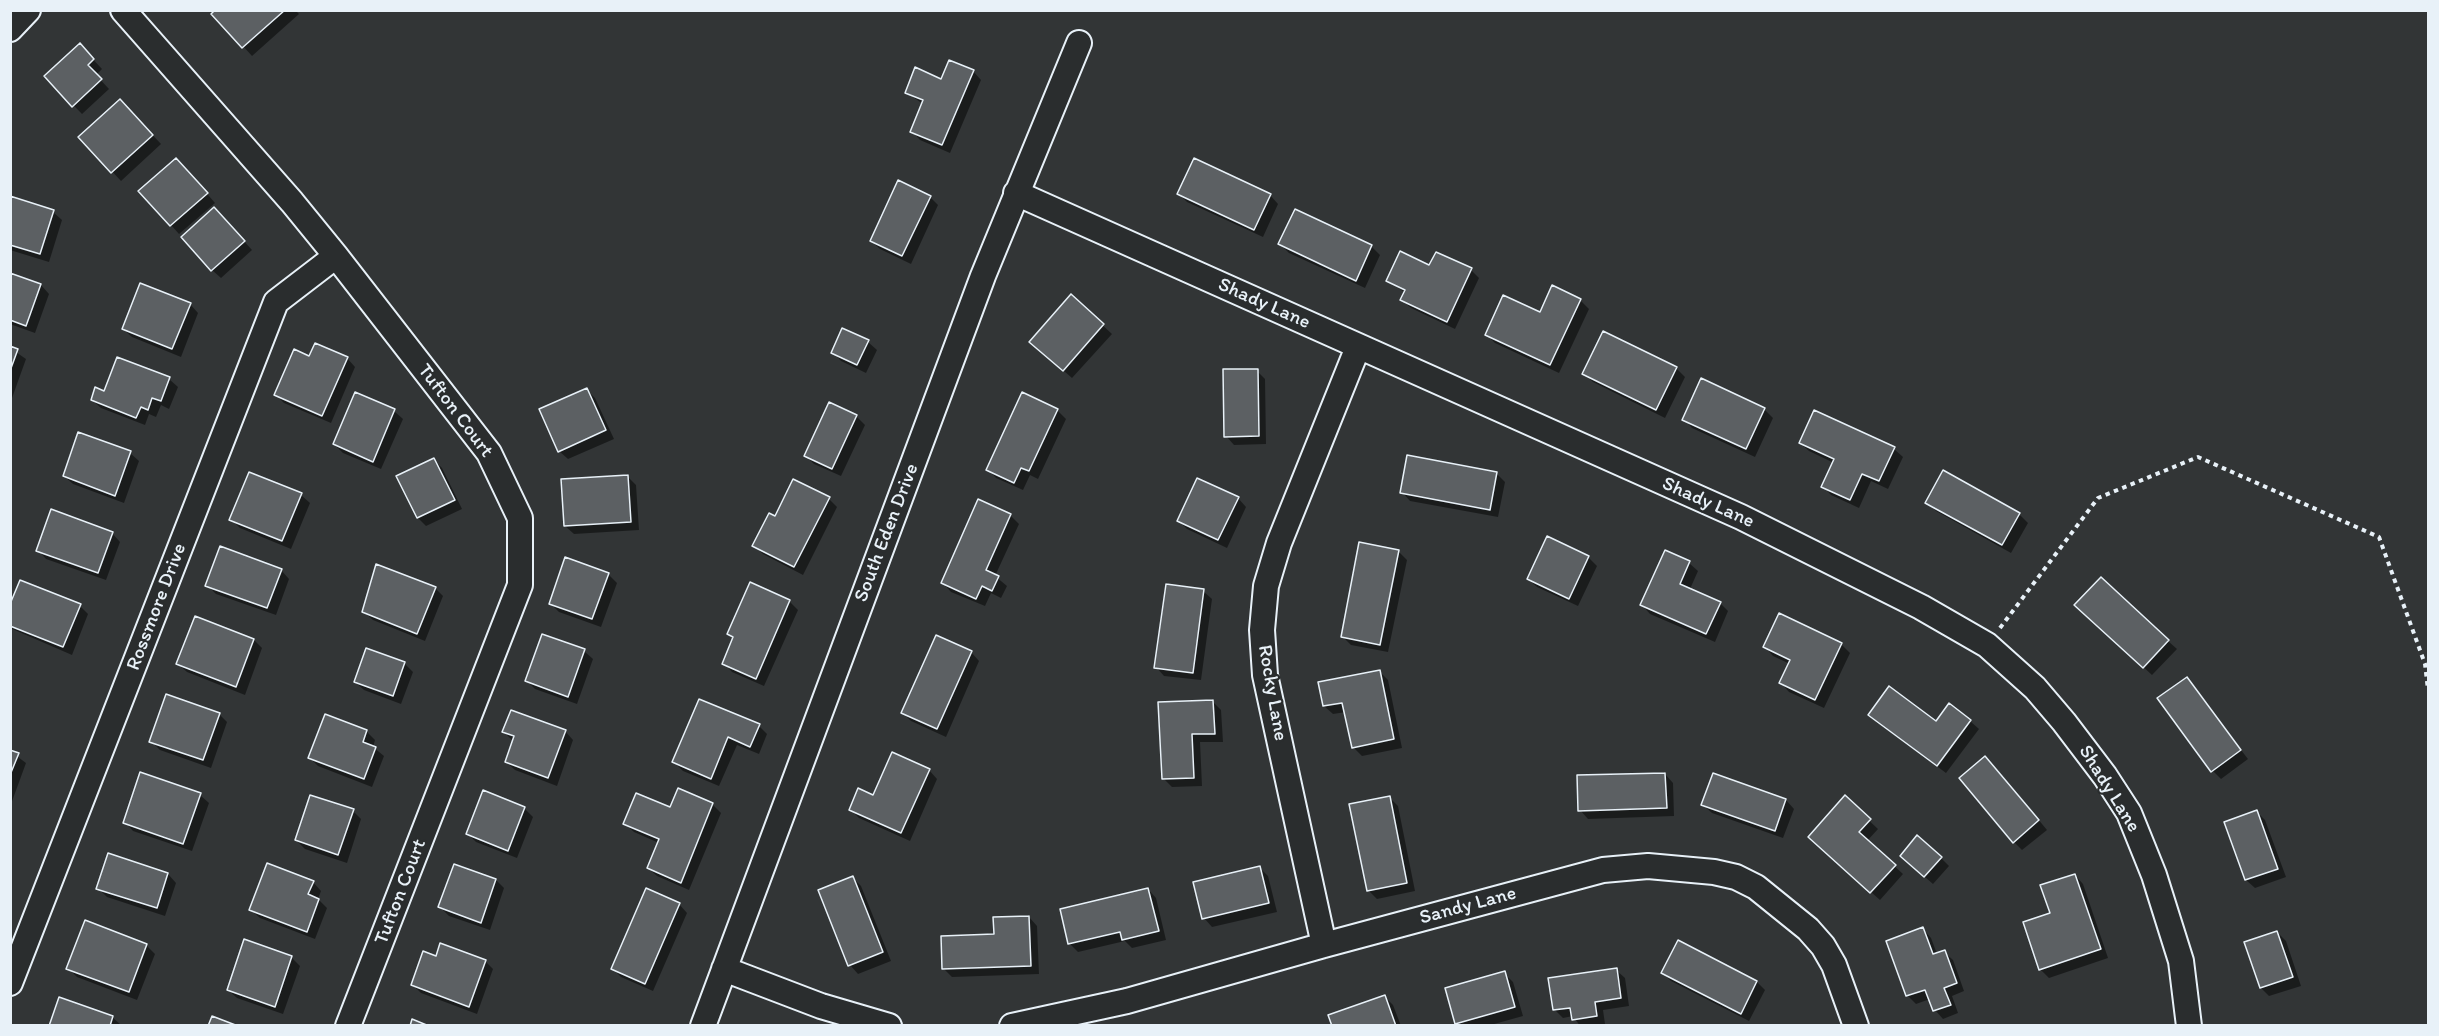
<!DOCTYPE html>
<style>
body{margin:0}
#map{position:relative;width:2439px;height:1036px;overflow:hidden;background:#323536;font-family:Itim,sans-serif}
canvas{display:block}
.frame{position:absolute;inset:0;border:12px solid #e8f1f8;pointer-events:none}
</style>
<div id="map">
<canvas width="2439" height="1036"></canvas>
<div class="frame"></div>
</div>
<script>
const ctx = document.querySelector('canvas').getContext('2d');
ctx.lineJoin = 'round';
function paint(path, color) { ctx.fillStyle = color; ctx.fill(path, 'evenodd'); }
const shape = rows => new Path2D(rows.map(r => 'M' + r).join(''));
function strokePath(path, color, width, dash) { ctx.strokeStyle = color; ctx.lineWidth = width; ctx.lineCap = dash ? 'butt' : 'round'; ctx.setLineDash(dash || []); ctx.stroke(path); }
function drawText(font, color, halo, rows, align = 'center') {
  ctx.font = font + ' Itim,sans-serif'; ctx.lineWidth = 4.5; ctx.setLineDash([]); ctx.textBaseline = 'middle'; ctx.strokeStyle = halo; ctx.fillStyle = color; for (const [text, x, y, turn = 0] of rows) {
    ctx.save(); ctx.translate(x, y); ctx.rotate((+turn || 0) * Math.PI / 180); ctx.textAlign = isNaN(turn) ? turn : align; if (halo) ctx.strokeText(text, 0, 0); ctx.fillText(text, 0, 0); ctx.restore();
  }
}
paint(shape([
 [217,10,295,10,299,14,252,56,214,14],
 [88,54,102,69,96,75,109,89,82,114,46,77],
 [973,71,981,80,950,153,920,140,912,131,923,104,906,92],
 [128,109,161,144,121,181,80,137],
 [185,168,215,203,179,234,171,225],
 [1179,194,1270,195,1278,204,1263,237,1187,202],
 [930,197,938,205,911,264,880,249,871,241],
 [10,198,53,212,62,220,49,262,10,250],
 [1295,211,1371,246,1380,255,1365,288,1289,253,1280,244],
 [223,218,252,250,221,278,212,270],
 [1430,267,1471,270,1479,278,1455,329,1411,308,1402,300,1405,293,1388,280],
 [10,275,41,285,49,294,35,333,10,324],
 [1072,297,1112,334,1072,378,1040,350],
 [1580,300,1589,309,1559,373,1495,343,1486,334],
 [190,304,198,313,181,357,132,337,123,329],
 [868,342,877,350,866,373,841,361,833,352],
 [10,348,26,359,12,398,10,397],
 [310,357,347,358,355,367,331,423,284,403,275,394],
 [118,358,169,379,178,387,169,409,161,405,156,417,149,414,145,425,101,408,92,400,105,393],
 [1676,368,1685,377,1665,418,1593,382,1584,374],
 [1257,371,1265,379,1266,444,1234,445,1226,436],
 [586,389,595,398,614,439,568,459,559,451],
 [1023,394,1057,410,1066,419,1038,479,1030,475,1023,490,996,478,988,469],
 [829,404,857,417,865,425,841,476,814,464,805,455],
 [1764,409,1773,418,1755,457,1692,428,1684,419],
 [394,411,403,419,381,469,343,453,334,444],
 [1800,443,1894,449,1903,457,1888,489,1871,481,1859,508,1831,495,1823,486,1834,463,1809,451],
 [130,453,139,461,124,503,73,484,64,476],
 [434,460,442,468,462,509,426,526,418,518],
 [1496,473,1505,482,1498,517,1410,501,1402,492],
 [627,476,636,485,639,530,574,534,565,526],
 [301,495,310,503,291,549,240,528,231,519],
 [1238,498,1246,507,1227,548,1187,529,1178,520],
 [829,499,837,507,803,575,763,554,754,546,776,518],
 [1927,502,2019,514,2028,523,2011,553,1936,511],
 [1010,515,1019,524,995,576,1007,586,1001,598,991,593,985,606,951,592,943,583],
 [112,533,120,542,106,580,46,559,38,550],
 [1398,551,1407,560,1388,652,1351,645,1342,636],
 [1665,552,1689,563,1698,571,1690,589,1720,603,1728,611,1715,642,1650,614,1642,605],
 [1588,557,1597,566,1578,606,1537,587,1528,579],
 [281,570,289,579,276,615,216,594,207,585],
 [608,574,617,583,601,627,559,612,550,603],
 [435,588,443,596,425,641,373,620,364,612],
 [1203,591,1212,599,1201,680,1164,676,1156,667],
 [789,601,798,610,764,686,732,672,724,663,734,639,729,634],
 [80,606,88,614,72,655,10,628,10,608],
 [2085,613,2168,641,2177,649,2152,675],
 [254,640,262,648,245,695,187,672,178,664],
 [1841,644,1850,653,1824,708,1789,692,1781,683,1790,664,1773,656,1765,647],
 [584,651,593,659,577,704,535,689,527,681],
 [971,652,979,661,946,737,911,721,903,713],
 [404,663,413,672,401,704,364,690,355,682],
 [1380,672,1388,680,1402,748,1362,756,1353,747,1346,712,1333,714,1324,706],
 [2186,679,2248,759,2221,779,2213,771],
 [700,701,759,726,767,734,759,754,737,745,719,786,683,771,674,762],
 [1213,702,1221,710,1223,742,1200,742,1202,786,1172,787,1163,778],
 [219,714,227,722,211,768,160,750,151,741],
 [325,716,367,732,375,740,373,747,384,756,372,787,318,766,310,758],
 [1970,721,1979,729,1946,773,1879,723],
 [565,731,573,740,557,786,515,770,506,762,513,741,504,732],
 [10,751,26,763,11,804,10,804],
 [1994,766,2047,830,2022,850,2014,842],
 [929,770,937,779,910,841,859,818,851,810],
 [1665,774,1673,783,1674,816,1588,819,1580,810],
 [679,790,713,805,721,813,689,890,657,876,648,868,659,843,634,832,625,824,671,809],
 [484,792,524,808,533,817,517,858,476,842,468,834],
 [200,795,209,803,192,851,133,831,125,822],
 [1389,797,1398,806,1415,891,1377,899,1368,890],
 [1845,798,1878,829,1867,841,1903,874,1880,900,1818,845],
 [1786,800,1794,809,1783,838,1712,813,1703,805],
 [353,811,361,819,347,863,305,849,296,840],
 [2257,812,2265,820,2286,877,2255,888,2246,880,2226,822],
 [109,855,168,874,176,883,165,916,107,897,98,888],
 [1941,858,1949,866,1933,884,1910,864],
 [1259,867,1268,876,1277,912,1212,927,1204,918],
 [2075,875,2083,884,2108,958,2049,978,2040,969,2052,914],
 [853,878,861,886,891,961,858,974,850,965],
 [496,880,504,888,490,930,449,916,440,907],
 [313,882,321,891,318,899,327,908,315,939,260,918,251,910],
 [1148,889,1156,898,1166,940,1132,948,1125,941,1078,952,1070,944,1061,910],
 [679,904,687,913,653,991,621,977,613,969],
 [1029,917,1037,926,1039,974,952,977,943,968],
 [1923,929,1931,938,1937,954,1944,952,1953,960,1964,991,1952,996,1958,1013,1943,1019,1935,1010,1930,999,1916,1004,1908,996,1888,942],
 [2277,932,2286,941,2301,986,2269,996,2261,988],
 [1679,942,1757,982,1765,990,1749,1021,1671,981,1663,973],
 [146,945,155,954,137,1000,77,977,68,968],
 [291,957,300,966,283,1014,237,998,228,990],
 [437,958,485,961,493,969,477,1014,421,993,413,985],
 [1616,970,1625,978,1629,1006,1603,1010,1605,1024,1580,1026,1573,1016,1563,1018,1554,1009],
 [1504,973,1513,982,1523,1016,1487,1026,1459,1026,1457,1023],
 [1385,997,1393,1005,1401,1026,1334,1026],
 [112,1017,121,1025,51,1026]
]), '#0007');
const building = shape([
 [215,10,285,10,242,48,211,14,215,10],
 [80,43,94,59,88,65,102,79,72,107,44,76,80,43],
 [949,60,974,70,942,145,910,132,923,100,905,93,915,67,941,79,949,60],
 [120,99,153,135,111,173,78,137,120,99],
 [176,158,208,193,170,226,138,191,176,158],
 [1194,158,1271,194,1254,230,1177,194,1194,158],
 [898,180,931,196,902,256,870,241,898,180],
 [10,196,54,210,40,254,10,245,10,196],
 [214,207,245,241,211,271,181,237,214,207],
 [1295,209,1372,245,1356,281,1278,244,1295,209],
 [1400,251,1429,265,1436,252,1472,268,1447,322,1400,300,1405,290,1386,281,1400,251],
 [10,273,41,284,26,326,10,320,10,273],
 [140,283,191,303,172,349,122,329,140,283],
 [1552,285,1581,299,1550,365,1485,335,1503,295,1540,312,1552,285],
 [1071,294,1104,324,1063,371,1029,342,1071,294],
 [842,328,869,340,857,365,831,353,842,328],
 [1603,331,1677,367,1656,410,1582,374,1603,331],
 [315,343,348,357,322,416,274,395,294,349,309,356,315,343],
 [10,346,18,349,10,371,10,346],
 [117,357,170,377,161,401,152,398,148,410,141,407,136,418,91,400,95,387,104,391,117,357],
 [1223,369,1258,369,1259,436,1224,437,1223,369],
 [1701,378,1765,408,1746,449,1682,420,1701,378],
 [587,388,606,430,558,452,539,409,587,388],
 [355,392,395,409,373,462,333,444,355,392],
 [1022,392,1058,409,1029,471,1021,468,1014,483,986,470,1022,392],
 [829,402,857,415,832,469,804,456,829,402],
 [1814,410,1895,447,1879,481,1862,474,1850,500,1821,487,1834,459,1799,443,1814,410],
 [78,432,131,451,115,496,63,476,78,432],
 [1407,455,1497,472,1490,510,1400,493,1407,455],
 [434,458,455,500,417,518,396,476,434,458],
 [1943,470,2020,513,2002,545,1925,503,1943,470],
 [249,472,302,493,282,541,229,520,249,472],
 [628,475,631,522,564,526,561,479,628,475],
 [1197,478,1239,497,1218,540,1177,521,1197,478],
 [793,479,830,497,794,567,752,546,769,513,775,516,793,479],
 [978,499,1011,514,986,570,999,576,992,591,982,586,976,599,941,583,978,499],
 [51,509,113,532,98,573,36,551,51,509],
 [1547,536,1589,556,1569,599,1527,579,1547,536],
 [1359,542,1399,550,1380,645,1341,637,1359,542],
 [220,546,282,569,267,608,205,586,220,546],
 [1665,550,1690,561,1680,584,1721,602,1706,634,1640,605,1665,550],
 [565,557,609,573,592,619,549,604,565,557],
 [376,564,436,587,417,634,362,612,376,564],
 [2101,577,2169,640,2143,668,2074,605,2101,577],
 [20,580,81,604,63,647,10,626,10,604,20,580],
 [750,582,790,600,756,679,722,664,733,637,727,634,750,582],
 [1166,584,1204,589,1193,673,1154,668,1166,584],
 [1779,613,1842,643,1815,700,1779,683,1790,660,1763,647,1779,613],
 [195,616,254,639,236,687,176,664,195,616],
 [542,634,585,649,568,697,525,681,542,634],
 [936,635,972,651,937,729,901,713,936,635],
 [366,648,405,662,393,696,354,682,366,648],
 [1380,670,1394,739,1352,748,1342,703,1323,706,1318,682,1380,670],
 [2187,677,2241,750,2211,772,2157,698,2187,677],
 [1889,686,1936,721,1949,703,1971,720,1937,766,1868,715,1889,686],
 [166,694,220,713,203,760,149,742,166,694],
 [699,699,760,724,750,747,728,737,711,779,672,762,699,699],
 [1213,700,1215,734,1192,734,1194,778,1162,779,1158,702,1213,700],
 [511,710,566,730,548,778,505,762,514,736,502,732,511,710],
 [325,714,367,730,363,742,376,747,364,779,308,758,325,714],
 [10,750,19,753,10,775,10,750],
 [892,752,930,769,901,833,849,810,858,788,873,795,892,752],
 [1985,756,2039,820,2013,843,1959,778,1985,756],
 [140,772,201,793,183,844,123,823,140,772],
 [1665,773,1667,808,1578,811,1577,775,1665,773],
 [1713,773,1786,799,1775,831,1701,805,1713,773],
 [678,788,713,803,681,883,647,868,659,839,623,824,636,793,670,807,678,788],
 [483,790,525,807,508,851,466,834,483,790],
 [310,795,354,809,338,855,295,840,310,795],
 [1845,795,1871,819,1859,832,1896,865,1870,893,1808,837,1845,795],
 [1390,796,1407,883,1367,891,1349,804,1390,796],
 [2257,810,2278,869,2245,880,2224,822,2257,810],
 [1917,835,1942,857,1924,877,1900,856,1917,835],
 [108,853,168,873,157,908,96,889,108,853],
 [267,863,314,881,308,894,319,899,307,932,249,910,267,863],
 [454,864,496,879,481,923,438,907,454,864],
 [1260,866,1269,903,1202,919,1193,882,1260,866],
 [2075,874,2101,949,2039,970,2023,922,2050,913,2040,885,2075,874],
 [853,876,883,952,848,966,818,890,853,876],
 [646,888,680,903,645,984,611,969,646,888],
 [1148,888,1159,931,1122,940,1120,932,1068,944,1060,909,1148,888],
 [1029,916,1031,966,942,969,941,936,994,934,993,917,1029,916],
 [85,920,147,944,129,992,66,969,85,920],
 [1923,927,1933,954,1945,950,1957,983,1944,988,1951,1005,1933,1011,1925,990,1906,996,1886,941,1923,927],
 [2277,931,2293,977,2260,988,2244,942,2277,931],
 [244,939,292,956,275,1007,227,990,244,939],
 [1678,940,1757,981,1741,1014,1661,973,1678,940],
 [440,943,486,960,469,1007,411,985,423,951,436,956,440,943],
 [1617,968,1621,998,1595,1002,1597,1016,1572,1020,1570,1008,1553,1010,1548,978,1617,968],
 [1505,971,1515,1007,1455,1024,1445,988,1505,971],
 [1385,995,1396,1026,1332,1026,1328,1015,1385,995],
 [59,997,113,1016,110,1026,49,1026,59,997],
 [212,1016,238,1026,208,1026,212,1016],
 [412,1019,429,1026,410,1026,412,1019]
]);
paint(building, '#5c6063');
strokePath(building, '#e8f1f8', 1.5);
const minor = shape([
 [123,10,292,202,336,256,489,453,520,518,520,585,348,1026],
 [10,29,28,10],
 [1016,193,1741,517,1921,607,1987,645,2035,688,2064,722,2105,776,2129,813,2154,875,2181,961,2189,1026],
 [1324,945,1265,675,1262,630,1266,586,1279,543,1358,347],
 [724,969,821,1006,889,1026],
 [10,983,276,302,336,256],
 [703,1026,983,276,1079,43],
 [1012,1026,1127,1001,1324,945,1603,870,1648,866,1714,872,1736,877,1756,887,1808,929,1823,946,1834,965,1856,1026]
]);
strokePath(minor, '#e8f1f8', 28);
strokePath(shape([
 [2000,628,2098,498,2198,457,2379,537,2425,664,2428,690]
]), '#e8f1f8', 4, [4.5, 4.5]);
strokePath(minor, '#2a2d2e', 24);
drawText('20px', '#e8f1f8', '#2a2d2e', [
 ["Shady Lane",1264,304,24],
 ["Tufton Court",455,411,53],
 ["Shady Lane",1708,503,24],
 ["South Eden Drive",887,533,-69],
 ["Rossmore Drive",157,607,-69],
 ["Rocky Lane",1272,693,80],
 ["Shady Lane",2109,789,58],
 ["Tufton Court",401,892,-69],
 ["Sandy Lane",1468,906,-15]
]);
</script>
